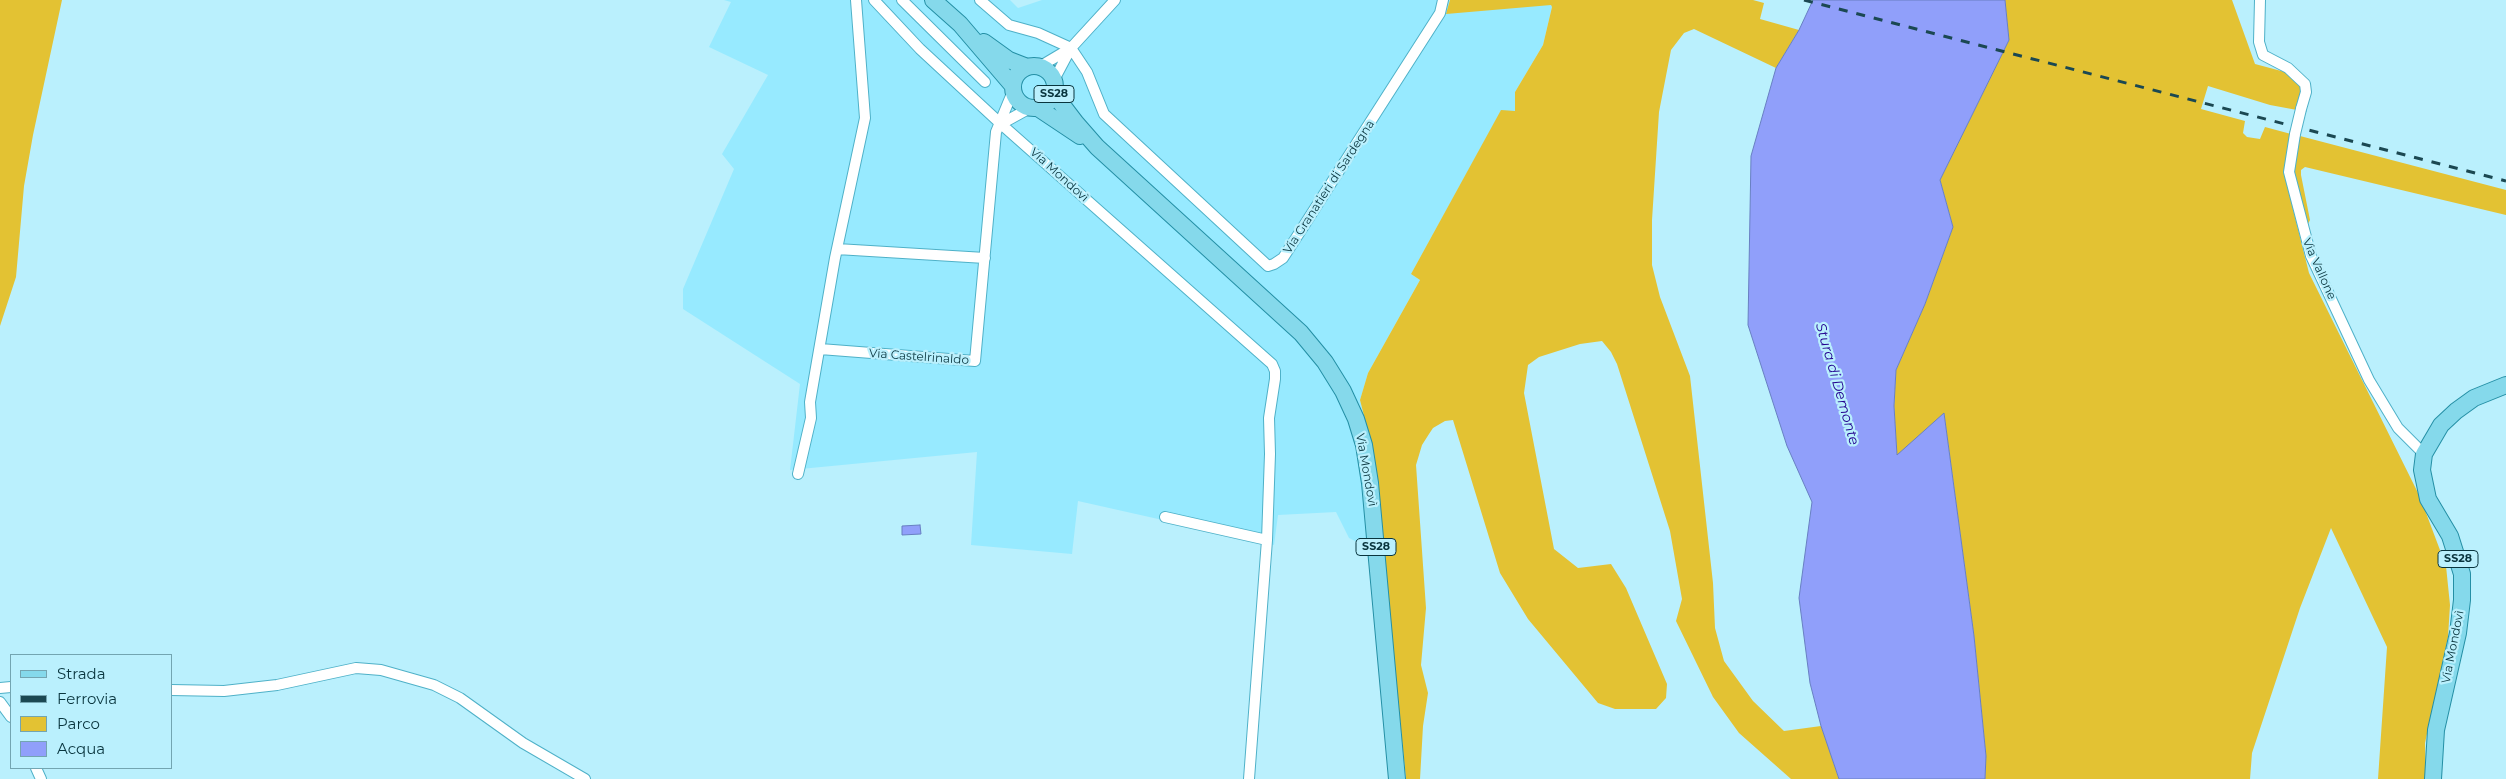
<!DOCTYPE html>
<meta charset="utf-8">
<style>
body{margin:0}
#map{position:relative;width:2506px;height:779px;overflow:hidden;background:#baf0fd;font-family:Montserrat,sans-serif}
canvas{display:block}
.legend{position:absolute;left:10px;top:654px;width:162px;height:115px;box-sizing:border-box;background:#baf0fd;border:1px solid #73a5b1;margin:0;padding:6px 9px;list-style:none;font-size:15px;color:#09353e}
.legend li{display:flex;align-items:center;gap:10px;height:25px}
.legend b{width:25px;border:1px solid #73a5b1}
</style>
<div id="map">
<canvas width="2506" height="779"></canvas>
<ul class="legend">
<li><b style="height:6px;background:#85d9eb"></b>Strada</li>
<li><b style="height:6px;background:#1b4852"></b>Ferrovia</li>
<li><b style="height:14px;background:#e3c233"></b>Parco</li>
<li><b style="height:14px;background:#909ffa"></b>Acqua</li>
</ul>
</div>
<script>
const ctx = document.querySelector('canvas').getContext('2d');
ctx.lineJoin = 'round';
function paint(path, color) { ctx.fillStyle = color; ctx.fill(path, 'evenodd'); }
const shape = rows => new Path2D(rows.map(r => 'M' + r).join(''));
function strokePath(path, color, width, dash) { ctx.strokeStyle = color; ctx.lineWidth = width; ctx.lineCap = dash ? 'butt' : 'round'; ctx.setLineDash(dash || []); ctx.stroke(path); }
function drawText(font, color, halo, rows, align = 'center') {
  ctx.font = font + ' Montserrat,sans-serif'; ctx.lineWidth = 4.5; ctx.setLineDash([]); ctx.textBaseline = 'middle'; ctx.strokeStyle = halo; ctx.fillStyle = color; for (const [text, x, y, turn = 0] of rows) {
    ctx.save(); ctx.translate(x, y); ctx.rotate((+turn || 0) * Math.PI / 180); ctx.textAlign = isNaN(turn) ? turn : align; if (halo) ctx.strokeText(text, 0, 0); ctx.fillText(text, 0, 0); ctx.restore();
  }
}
paint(shape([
 [724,0,1010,0,1018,8,1042,0,1550,0,1552,7,1543,45,1515,92,1515,111,1501,111,1411,274,1420,280,1368,373,1360,400,1372,447,1382,548,1367,547,1349,538,1336,512,1278,515,1274,545,1078,501,1072,554,971,545,977,452,790,470,800,384,683,309,683,289,734,169,722,154,768,75,709,47,731,2]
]), '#97eaff');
paint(shape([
 [0,0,62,0,33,135,24,186,16,277,0,326],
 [1450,0,1753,0,1764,3,1760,19,1799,30,1776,68,1694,29,1684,33,1671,50,1659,112,1652,220,1652,265,1660,297,1690,376,1713,583,1715,628,1724,661,1753,701,1784,731,1821,726,1839,779,1791,779,1739,733,1713,697,1676,621,1682,599,1670,531,1617,364,1611,352,1602,341,1580,344,1539,357,1528,365,1524,393,1554,549,1578,568,1611,564,1626,588,1667,684,1666,698,1656,709,1615,709,1598,703,1528,619,1500,573,1453,420,1445,421,1433,428,1429,434,1422,445,1416,465,1426,608,1421,665,1428,693,1423,726,1420,779,1406,779,1372,447,1360,400,1368,373,1420,280,1411,274,1501,110,1515,111,1515,92,1543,45,1552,7,1551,5,1446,14],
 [2005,0,2232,0,2255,64,2285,72,2299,82,2301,93,2297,110,2270,105,2208,86,2201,109,2245,121,2243,133,2247,137,2260,139,2265,127,2291,134,2284,173,2309,273,2420,497,2446,566,2450,605,2448,637,2425,743,2426,779,2378,779,2387,647,2331,528,2300,608,2252,753,2250,779,1985,779,1986,756,1974,636,1944,413,1897,456,1894,406,1896,370,1925,304,1953,227,1940,180,2009,40],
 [2300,136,2506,190,2506,215,2305,167,2301,170,2301,175,2310,220,2306,228,2293,169]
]), '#e3c233');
const water = shape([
 [1813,0,2005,0,2009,40,1940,180,1953,227,1925,304,1896,370,1894,406,1897,455,1944,413,1974,636,1986,756,1985,779,1839,779,1821,726,1810,683,1799,598,1812,502,1787,446,1748,325,1751,156,1776,68,1799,30,1813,0],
 [920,525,921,534,902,535,902,526,920,525]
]);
paint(water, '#909ffa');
strokePath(water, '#687fc2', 1);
const street = shape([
 [874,0,920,49,1001,124,1272,364,1275,371,1275,379,1269,418,1270,454,1267,540,1249,779],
 [902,0,985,82],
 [980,0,1009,25,1038,33,1071,48,1087,72,1104,114,1268,266,1274,264,1283,258,1296,238,1440,13,1443,0],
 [2260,0,2259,42,2263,55,2288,68,2305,84,2306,92,2301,109],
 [1039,67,1071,48],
 [1054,80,1071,48,1115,0],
 [1001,124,1030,108],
 [2295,134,2289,172,2311,256,2369,380,2398,428,2424,454],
 [837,249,985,258],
 [820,349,975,361,996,132,1013,91],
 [798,474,811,418,810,402,835,258,865,118,856,0],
 [1165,517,1267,540],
 [0,688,11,687],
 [171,690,224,691,277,685,356,668,381,670,434,685,460,698,523,743,585,779],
 [0,702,11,717],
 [36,768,41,779]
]);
const primary = shape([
 [933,0,960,24,1013,86],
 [984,42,1009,60,1027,67],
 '1013 87a21 21 0 1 1 42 0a21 21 0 1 1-42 0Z',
 [1055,90,1060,102,1076,123,1097,147,1301,333,1325,362,1343,391,1356,419,1364,445,1370,483,1397,779],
 [1038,108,1080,136],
 [2433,779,2436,730,2458,633,2462,600,2462,574,2450,536,2428,499,2422,470,2424,454,2441,425,2456,411,2474,398,2506,385]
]);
strokePath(street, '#4fb1c8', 12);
strokePath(primary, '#248fa5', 18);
strokePath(street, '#fff', 10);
strokePath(primary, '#85d9eb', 16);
strokePath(shape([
 [1804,0,2506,181]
]), '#1b4852', 3, [9, 9]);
const streetBridge = shape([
 [2295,134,2301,109]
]);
strokePath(streetBridge, '#4fb1c8', 12, []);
strokePath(streetBridge, '#fff', 10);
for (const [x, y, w] of [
 [1054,94,40],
 [1376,547,40],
 [2458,559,40]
]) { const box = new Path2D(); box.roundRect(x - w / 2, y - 8.5, w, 17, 4); ctx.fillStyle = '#baf0fd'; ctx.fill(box); strokePath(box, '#09353e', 1); }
drawText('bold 11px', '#09353e', null, [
 ["SS28",1054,94],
 ["SS28",1376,547],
 ["SS28",2458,559]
]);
drawText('12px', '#09353e', '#baf0fd', [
 ["Via Mondovì",1059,175,42],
 ["Via Granatieri di Sardegna",1329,187,-57],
 ["Via Vallone",2319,269,66],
 ["Via Castelrinaldo",919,357,4],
 ["Via Mondovì",1366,470,80],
 ["Via Mondovì",2453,647,-79]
]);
drawText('italic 14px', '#22008f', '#baf0fd', [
 ["Stura di Demonte",1837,384,74]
]);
</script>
